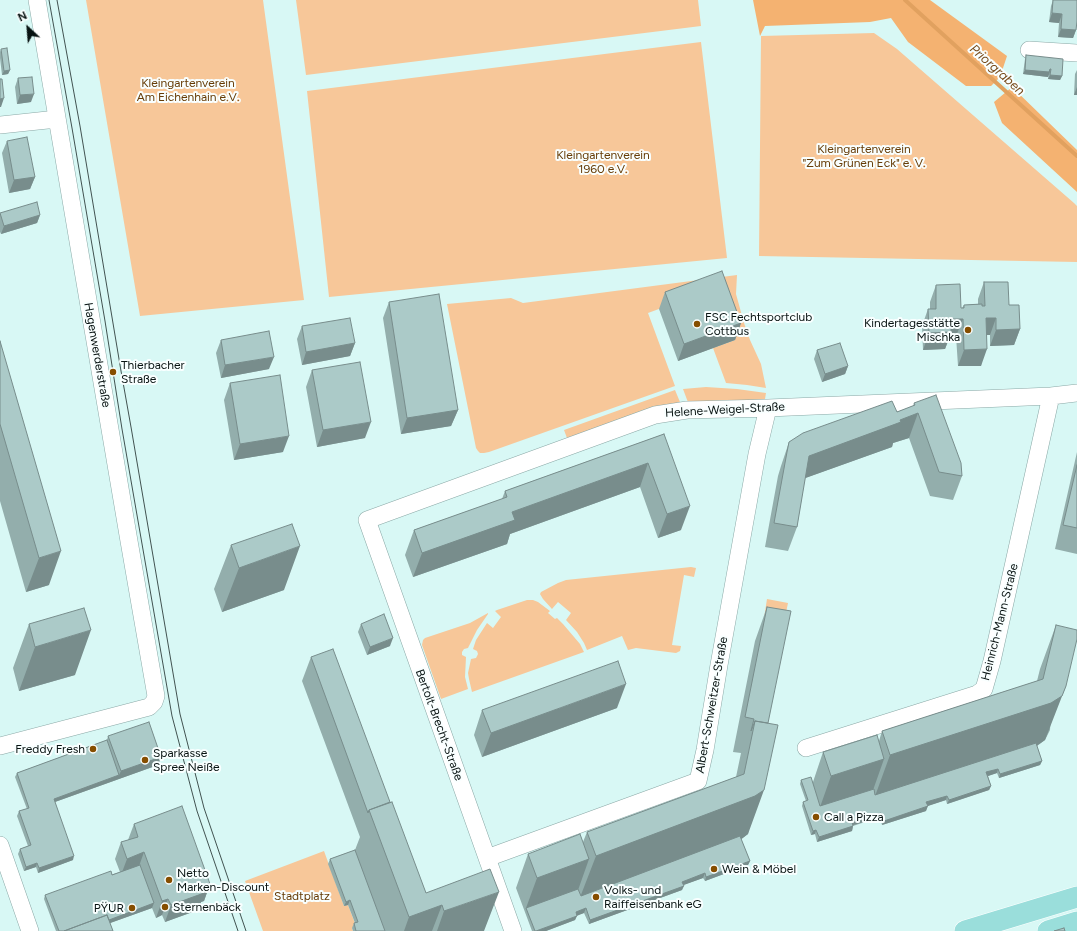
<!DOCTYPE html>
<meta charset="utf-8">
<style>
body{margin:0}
#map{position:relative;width:1077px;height:931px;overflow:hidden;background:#d8f8f5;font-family:Figtree,sans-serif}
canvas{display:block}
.north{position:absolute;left:8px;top:8px;width:40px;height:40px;-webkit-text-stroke:3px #f9ffff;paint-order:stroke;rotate:334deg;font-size:11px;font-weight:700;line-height:16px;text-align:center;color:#081312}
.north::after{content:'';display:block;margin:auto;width:14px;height:18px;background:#081312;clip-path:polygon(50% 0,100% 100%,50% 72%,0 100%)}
</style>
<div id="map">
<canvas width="1077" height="931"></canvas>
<div class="north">N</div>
</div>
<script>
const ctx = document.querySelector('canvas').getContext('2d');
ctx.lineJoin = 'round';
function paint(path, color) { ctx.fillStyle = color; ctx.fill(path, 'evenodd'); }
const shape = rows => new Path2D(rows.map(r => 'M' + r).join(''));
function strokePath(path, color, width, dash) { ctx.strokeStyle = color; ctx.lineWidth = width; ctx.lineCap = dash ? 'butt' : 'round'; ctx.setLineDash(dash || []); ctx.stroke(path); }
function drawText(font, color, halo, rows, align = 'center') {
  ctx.font = font + ' Figtree,sans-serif'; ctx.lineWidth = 4; ctx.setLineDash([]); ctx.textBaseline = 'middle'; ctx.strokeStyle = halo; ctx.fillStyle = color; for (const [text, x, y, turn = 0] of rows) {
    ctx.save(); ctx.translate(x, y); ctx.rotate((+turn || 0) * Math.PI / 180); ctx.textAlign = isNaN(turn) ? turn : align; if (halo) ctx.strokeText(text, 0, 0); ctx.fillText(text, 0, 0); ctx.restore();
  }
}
paint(shape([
 [86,0,263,0,304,300,140,316],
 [296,0,698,0,701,26,306,75],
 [874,33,897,49,1074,203,1077,206,1077,262,759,256,761,36],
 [701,42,727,258,329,297,307,91],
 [737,275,736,294,744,323,750,340,761,364,766,388,747,385,726,383,713,348,735,340,716,288,648,313,675,386,489,452,484,453,480,453,478,451,476,448,447,304,511,298,523,303],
 [706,387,737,389,766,393,765,399,763,400,689,405,683,389],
 [675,390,680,402,567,438,564,430],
 [691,567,696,568,694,577,684,575,672,645,681,646,680,651,676,653,636,648,628,650,622,636,587,650,584,643,577,632,566,620,571,613,558,602,552,609,543,599,540,594,541,592,558,583,566,580],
 [767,599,788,603,784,622,764,618],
 [527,600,533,600,538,602,550,611,548,613,555,619,557,618,563,624,580,644,584,652,472,692,469,679,468,673,471,659,476,658,478,654,477,651,473,649,476,640,487,623,493,628,501,617,495,611,497,610],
 [488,613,488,614,477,630,468,648,464,649,462,652,462,655,466,657,465,677,468,689,441,699,422,645,423,640,425,638,470,623],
 [324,851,344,906,348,905,356,926,352,928,353,931,263,931,245,881]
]), '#f7c799');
paint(shape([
 [753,0,930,0,1007,56,1000,77,991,86,966,86,908,42,891,18,870,22,765,26,760,36],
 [1012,87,1077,150,1077,192,1002,123,994,102]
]), '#f4b271');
strokePath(shape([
 [905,0,1077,156]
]), '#e1a15f', 4);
const minor = shape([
 [1029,50,1077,53],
 [0,125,57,119],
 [0,746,149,707,154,702,156,696,129,541,37,0],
 [806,748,977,694,984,689,992,661,1051,396],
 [0,845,30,931],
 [487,858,698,781,705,750,719,665,757,454,768,408],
 [513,931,367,520,655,415,687,410,768,408,1051,396,1077,393]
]);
const major = shape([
 [965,931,1077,897],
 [1048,931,1077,922]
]);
strokePath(minor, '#8aa8a6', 18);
strokePath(major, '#fff', 22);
strokePath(minor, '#fff', 17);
strokePath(major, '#9adedb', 21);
strokePath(shape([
 [49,0,72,128,105,321,122,429,172,716,197,811,238,931],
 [57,0,80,126,121,371,131,427,180,714,204,808,246,931]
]), '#415250', 1);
paint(shape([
 [1053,0,1077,0,1076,30,1073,38,1058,37,1059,23,1049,22,1051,6],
 [1,49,10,70,8,74,2,75,0,58,0,52],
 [1026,55,1062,76,1060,80,1048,79,1049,73,1048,77,1023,74,1025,59],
 [1077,70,1077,95,1074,95,1075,74],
 [18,78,31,102,17,104,15,87],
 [7,141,35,177,30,189,9,193,2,153],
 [0,213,40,215,37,223,1,234,0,232],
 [984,282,1009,305,1020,329,1014,345,990,346,990,335,986,335,981,366,958,366,956,336,950,336,945,349,923,350,922,326,928,309,930,309,930,302,936,285,961,308,962,308,964,305,978,304,978,299],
 [665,292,741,323,735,340,678,361,659,309],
 [389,302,458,410,451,426,401,434,383,318],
 [302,326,355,343,350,356,302,365,297,339],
 [221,340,269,369,221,378,216,353],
 [0,341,49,585,26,592,0,501],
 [817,350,848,366,845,374,822,382,814,359],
 [312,370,365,438,317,447,306,387],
 [230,383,283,452,234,460,224,400],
 [914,403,962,476,953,500,930,496,909,438,893,443,892,447,805,478,797,527,788,551,765,547,778,476,781,466,789,442,897,412,913,406],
 [664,434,681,530,658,538,640,487,510,534,507,544,413,577,405,555,414,530,502,499,505,491],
 [1077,452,1077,554,1055,549],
 [231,545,284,590,222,612,214,589],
 [767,607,768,723,748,834,741,839,750,861,748,865,705,881,703,878,683,885,682,890,589,924,584,913,577,915,575,920,546,931,532,931,516,888,528,854,583,842,587,832,736,777,741,753,733,752,755,641],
 [29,624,75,675,19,691,13,668],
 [361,624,390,646,367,655,358,632],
 [1056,625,1050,730,1045,740,1037,746,1042,761,1040,765,999,778,997,773,988,776,991,786,989,790,947,804,946,800,927,806,926,811,882,825,880,817,853,826,852,831,817,842,815,834,811,835,802,806,803,802,806,801,800,784,801,780,813,782,823,752,879,741,882,731,1037,681,1040,669],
 [311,657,390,802,426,893,484,931,353,931,352,928,354,923,355,923,348,905,344,906,328,864,330,859,355,850,360,837,302,681],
 [617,708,482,757,474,735,482,710],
 [108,736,161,757,158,765,55,802,73,860,38,873,36,867,24,871,18,854,20,849,28,846,17,816,19,811,27,809,15,777,17,773,107,740],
 [134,824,210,884,204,901,201,902,198,910,165,922,162,915,156,918,152,908,110,923,113,931,56,931,44,899,45,895,120,872,115,859,121,842,128,840]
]), '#93aeac');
paint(shape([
 [1052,13,1062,14,1059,23,1049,22],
 [1061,29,1076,30,1073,38,1058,37],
 [1051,69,1048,77,1023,74,1025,70],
 [10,70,8,74,2,75,4,71],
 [1050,75,1062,76,1060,80,1048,79],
 [1077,87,1077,95,1074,95],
 [34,94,31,102,17,104,20,95],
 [4,98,1,107,0,107,0,99],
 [35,177,30,189,9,193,14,180],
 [40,215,37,223,1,234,4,226],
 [986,318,996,318,990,335,980,335],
 [951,319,963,319,956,336,950,336,945,349,923,350,929,333],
 [741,323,735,340,678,361,684,344],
 [1020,329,1014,345,990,346,996,330],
 [355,343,350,356,302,365,306,352],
 [987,349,981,366,958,366,964,350],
 [274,357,269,369,221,378,225,365],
 [848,366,845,374,822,382,825,374],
 [458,410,451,426,401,434,407,418],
 [918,413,909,438,893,443,892,447,800,480,809,456],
 [371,422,365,438,317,447,323,430],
 [289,436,283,452,234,460,240,444],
 [648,463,640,487,510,534,507,544,413,577,422,553,512,512],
 [690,506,681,530,658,538,667,514],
 [300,546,284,590,222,612,239,568],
 [61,551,49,585,26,592,39,558],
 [91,630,75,675,19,691,35,647],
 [393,638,390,646,367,655,370,647],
 [626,684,617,708,482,757,491,733],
 [1066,686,1045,740,1035,747,874,799,890,755],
 [161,757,158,765,52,803,54,799,119,775,121,771],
 [884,759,872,793,819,810,831,776],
 [1042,761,1040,765,999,778,1000,774],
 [998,769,997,773,985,777,986,772],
 [991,786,989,790,947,804,949,800],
 [764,790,748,834,739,841,579,900,596,856],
 [947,796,946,800,925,807,926,802],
 [928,806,926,811,882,825,884,821],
 [881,813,880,817,850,826,852,822],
 [853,826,852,831,817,842,819,837],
 [816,830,815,834,811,835,813,831],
 [144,852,138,869,121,875,127,859],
 [74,856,73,860,38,873,39,868],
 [589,859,577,893,526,908,537,878],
 [750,861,748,865,705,881,706,877],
 [37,863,36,867,24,871,26,867],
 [705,873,703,878,681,886,682,882],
 [210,884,204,901,201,902,198,910,165,922,171,905,202,887],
 [684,886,682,890,589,924,590,920],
 [499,892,484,931,437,931,444,911],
 [168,899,162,915,156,918,162,901],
 [350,900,348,905,344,906,346,902],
 [154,903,152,908,88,931,78,931],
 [442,905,432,931,404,931,409,917],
 [586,908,584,913,574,917,576,912],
 [577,916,575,920,546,931,536,931]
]), '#788d8c');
const building = shape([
 [1053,0,1077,0,1077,21,1076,30,1061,29,1062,14,1052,13,1053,0],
 [7,48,10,70,4,71,1,49,7,48],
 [1026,55,1063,59,1062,76,1050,75,1051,69,1050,69,1049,72,1025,70,1026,55],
 [32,77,34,94,20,95,18,78,32,77],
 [0,79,2,79,4,98,0,99,0,79],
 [27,137,35,177,14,180,7,141,27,137],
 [37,202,40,215,4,226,0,213,37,202],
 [722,271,741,323,684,344,665,292,722,271],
 [984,282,1008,282,1009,305,1019,305,1020,329,996,330,996,318,986,318,987,349,964,350,963,319,951,319,951,332,929,333,928,309,936,309,936,285,960,284,961,308,964,308,964,305,982,304,982,306,985,306,984,282],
 [439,294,458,410,407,418,389,302,439,294],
 [350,318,355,343,306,352,302,326,350,318],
 [269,331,274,357,225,365,221,340,269,331],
 [0,341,61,551,39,558,0,424,0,341],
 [840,343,848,366,825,374,817,350,840,343],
 [360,362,371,422,323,430,312,370,360,362],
 [280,375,289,436,240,444,230,383,280,375],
 [936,395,961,463,962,476,939,472,918,413,900,420,901,422,809,456,797,527,774,523,787,452,789,442,803,433,892,401,897,412,915,405,914,403,936,395],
 [664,434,690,506,667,514,648,463,512,512,515,520,422,553,414,530,507,497,505,491,664,434],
 [1077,465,1077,528,1063,525,1077,465],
 [292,524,300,546,239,568,231,545,292,524],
 [767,607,791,611,768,723,755,721,751,731,754,719,745,717,767,607],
 [84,608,91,630,35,647,29,624,84,608],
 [384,614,393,638,370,647,361,624,384,614],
 [1056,625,1077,630,1077,639,1066,686,1062,696,1051,703,890,755,882,731,1043,679,1056,625],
 [333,649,390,802,369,810,368,813,311,657,333,649],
 [618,661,626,684,491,733,482,710,618,661],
 [755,721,778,725,764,790,755,796,596,856,587,832,744,774,755,721],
 [149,722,161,757,121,771,108,736,149,722],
 [877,735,884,759,831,776,823,752,877,735],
 [107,740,119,775,54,799,74,856,39,868,37,863,26,867,20,849,31,845,19,811,29,808,17,773,107,740],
 [1036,743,1042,761,1000,774,998,769,986,772,991,786,949,800,947,796,926,802,928,806,884,821,881,813,852,822,853,826,819,837,816,830,813,831,803,802,808,800,801,780,811,777,820,806,874,789,875,795,1036,743],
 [392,802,426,893,490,869,499,892,444,911,442,905,409,917,369,810,392,802],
 [182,806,210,884,202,887,204,893,171,905,168,899,162,901,144,852,127,859,121,842,138,837,134,824,182,806],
 [580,834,589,859,537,878,528,854,580,834],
 [740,836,750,861,706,877,705,873,682,882,684,886,590,920,586,908,576,912,577,916,536,931,535,931,526,908,578,889,581,896,740,836],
 [355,850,385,931,356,931,354,923,358,922,350,900,346,902,330,859,355,850],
 [140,865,154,903,109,920,107,915,64,931,59,931,45,895,111,871,112,875,140,865],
 [107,915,113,931,64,931,107,915],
 [1064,928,1065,931,1054,931,1064,928]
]);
paint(building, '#abcac8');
strokePath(building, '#788d8c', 1);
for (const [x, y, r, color] of [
 [697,324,4,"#864e00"],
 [968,330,4,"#864e00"],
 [113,372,4,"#864e00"],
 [93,749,4,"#864e00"],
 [145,760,4,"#864e00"],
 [816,817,4,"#864e00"],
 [714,869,4,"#864e00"],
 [169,880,4,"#864e00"],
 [596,897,4,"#864e00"],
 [165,907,4,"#864e00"],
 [132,908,4,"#864e00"]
]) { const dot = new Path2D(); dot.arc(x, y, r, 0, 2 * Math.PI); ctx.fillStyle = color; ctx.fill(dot); strokePath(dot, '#f9ffff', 1.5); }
drawText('12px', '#663c06', '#f9ffff', [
 ["Kleingartenverein",188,83],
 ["Am Eichenhain e.V.",188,97],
 ["Kleingartenverein",864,149],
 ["\"Zum Grünen Eck\" e. V.",864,163],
 ["Kleingartenverein",603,155],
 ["1960 e.V.",603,169],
 ["Stadtplatz",302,896]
]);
drawText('12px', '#081312', '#f9ffff', [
 ["FSC Fechtsportclub",705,317],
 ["Cottbus",705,331],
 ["Kindertagesstätte",960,323,"right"],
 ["Mischka",960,337,"right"],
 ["Thierbacher",121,365],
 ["Straße",121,379],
 ["Freddy Fresh",85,749,"right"],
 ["Sparkasse",153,753],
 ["Spree Neiße",153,767],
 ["Call a Pizza",824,817],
 ["Wein & Möbel",722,869],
 ["Netto",177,873],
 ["Marken-Discount",177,887],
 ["Volks- und",604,890],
 ["Raiffeisenbank eG",604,904],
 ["Sternenbäck",173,907],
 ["PŸUR",124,908,"right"]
], 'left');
drawText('12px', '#081312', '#f9ffff', [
 ["Hagenwerderstraße",97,355,80],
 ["Helene-Weigel-Straße",725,410,-3],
 ["Heinrich-Mann-Straße",1000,622,-76],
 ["Albert-Schweitzer-Straße",712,705,-80],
 ["Bertolt-Brecht-Straße",439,725,70]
]);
drawText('italic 13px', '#784c1c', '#f9ffff', [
 ["Priorgraben",997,70,42]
]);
</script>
